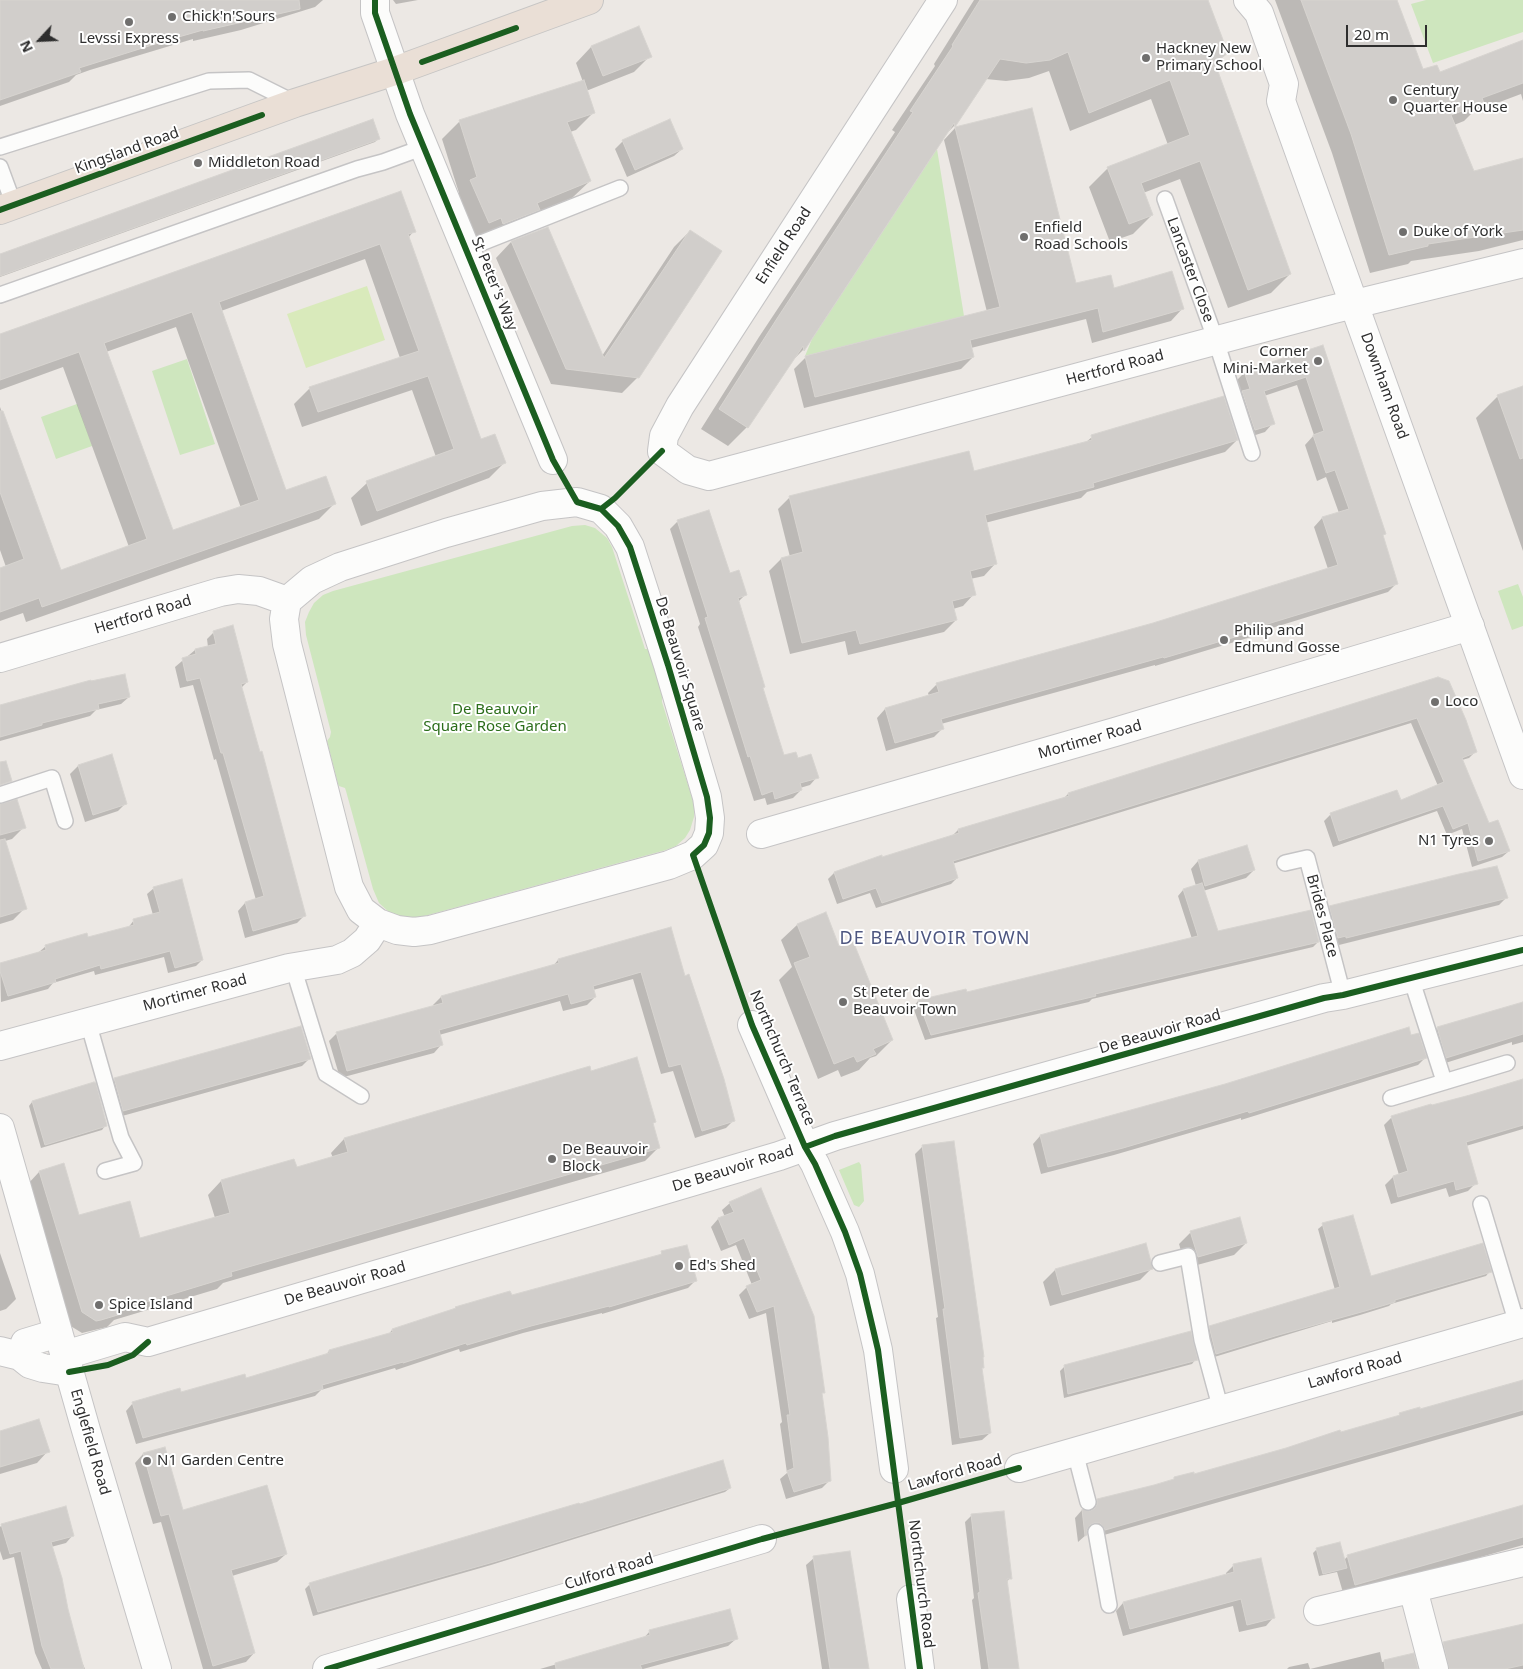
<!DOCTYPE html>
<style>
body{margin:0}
#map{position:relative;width:1523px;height:1669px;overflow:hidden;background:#ece8e4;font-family:"Noto Sans",sans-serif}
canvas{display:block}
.north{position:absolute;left:15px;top:15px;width:50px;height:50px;-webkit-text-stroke:4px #fff;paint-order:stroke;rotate:245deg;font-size:14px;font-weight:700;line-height:20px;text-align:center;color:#2e2e2e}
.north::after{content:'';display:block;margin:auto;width:18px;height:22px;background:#2e2e2e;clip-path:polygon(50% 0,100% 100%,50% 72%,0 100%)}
.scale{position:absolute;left:1346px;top:25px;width:81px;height:22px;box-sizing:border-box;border:2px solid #2e2e2e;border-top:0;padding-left:6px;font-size:15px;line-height:18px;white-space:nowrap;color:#2e2e2e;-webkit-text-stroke:4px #fff;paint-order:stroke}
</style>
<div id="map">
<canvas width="1523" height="1669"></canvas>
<div class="north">N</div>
<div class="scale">20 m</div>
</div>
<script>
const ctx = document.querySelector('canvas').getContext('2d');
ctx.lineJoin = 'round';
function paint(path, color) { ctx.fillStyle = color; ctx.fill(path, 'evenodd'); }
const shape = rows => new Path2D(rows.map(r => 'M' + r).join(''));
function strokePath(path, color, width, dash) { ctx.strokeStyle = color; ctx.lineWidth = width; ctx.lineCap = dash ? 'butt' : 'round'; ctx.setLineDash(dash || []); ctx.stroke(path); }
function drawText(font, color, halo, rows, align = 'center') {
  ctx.font = font + ' "Noto Sans",sans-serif'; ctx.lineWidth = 4; ctx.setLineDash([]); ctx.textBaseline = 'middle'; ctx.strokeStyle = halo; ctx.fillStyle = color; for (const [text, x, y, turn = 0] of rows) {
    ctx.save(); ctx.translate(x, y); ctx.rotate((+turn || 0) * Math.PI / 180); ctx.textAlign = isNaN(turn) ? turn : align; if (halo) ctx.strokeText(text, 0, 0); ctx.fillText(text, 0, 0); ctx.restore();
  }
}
paint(shape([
 [1426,0,1523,0,1523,32,1433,63,1411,4],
 [937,149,964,316,805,356,812,339],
 [187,359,215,444,180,455,152,371],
 [77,404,92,446,56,459,41,417],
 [585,525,595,528,607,538,612,547,645,649,650,649,667,694,662,698,662,702,694,804,694,817,690,830,685,838,676,846,666,850,417,918,406,919,390,913,379,903,373,889,346,791,345,788,339,786,338,784,327,741,330,737,331,732,306,635,305,622,309,612,314,603,323,595,333,591,572,526],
 [1518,584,1523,597,1523,626,1512,630,1498,591],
 [859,1162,861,1165,864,1201,859,1207,854,1205,839,1170]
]), '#cee6be');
paint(shape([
 [367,286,385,340,306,368,287,314]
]), '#d9eabb');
paint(shape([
 [0,0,323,0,315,7,241,30,193,41,193,39,90,70,76,75,69,82,0,106],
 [393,0,418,0,396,4],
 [974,0,1206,0,1226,53,1215,65,1290,274,1271,293,1228,308,1180,179,1143,193,1152,215,1133,234,1110,242,1089,187,1108,168,1168,145,1151,99,1070,131,1049,71,1029,78,1006,81,986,79,954,126,945,135,803,350,790,363,747,427,728,446,701,429,759,337,895,132,892,130,935,66,934,64],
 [1275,0,1396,0,1422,71,1439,73,1523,42,1523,101,1521,94,1473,112,1464,121,1454,125,1473,173,1523,159,1523,240,1479,251,1411,261,1408,264,1370,273,1332,153],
 [639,28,650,56,634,72,586,91,593,113,576,130,570,132,590,181,572,198,471,240,454,198,459,193,442,139,460,121,583,82,576,63,591,47],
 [955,128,1075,285,1113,290,1182,309,1171,321,1092,343,1086,319,971,348,973,357,961,369,804,408,794,369,806,357,987,312,944,140],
 [379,138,375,142,0,277,0,255],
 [623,141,682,149,674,156,627,177,615,149],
 [547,228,602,356,674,247,690,231,638,377,622,393,551,384,496,258,511,242],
 [414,231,408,238,481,441,504,463,489,478,361,526,351,498,367,483,436,457,412,390,302,427,294,404,310,388,400,358,365,259,221,311,285,492,335,503,319,519,26,622,23,613,0,621,0,569,6,567,0,550,0,407,60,571,129,547,63,367,0,390,0,335],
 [176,327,241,508,172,532,106,352],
 [1323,347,1384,534,1382,536,1396,584,1388,592,1256,633,1251,637,1155,666,1155,665,941,724,942,729,934,737,886,751,877,718,885,709,929,696,928,693,937,684,1153,624,1328,569,1314,527,1322,518,1339,513,1326,477,1317,481,1305,445,1314,435,1297,385,1264,396,1273,423,1265,432,1246,438,1236,381,1245,372],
 [1523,387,1523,551,1476,418,1498,396],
 [1092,437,1237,440,1225,452,1087,492,1081,498,985,523,995,564,984,576,970,579,974,594,963,606,953,609,956,620,944,632,848,655,845,641,790,654,769,571,781,559,790,557,778,509,790,497,973,472,1085,443],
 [678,521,729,574,745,595,738,602,762,689,783,757,797,759,817,777,810,785,800,788,801,790,793,798,767,805,765,798,754,801,698,627,700,624,670,529],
 [214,632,247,682,241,688,304,916,297,923,245,938,238,911,245,903,256,900,216,759,214,760,193,685,180,688,175,667,195,650,208,647,207,639],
 [1438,678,1475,752,1469,758,1462,760,1488,825,1509,851,1502,857,1472,867,1462,829,1447,835,1437,811,1333,847,1324,821,1330,815,1396,792,1400,802,1438,786,1411,723,952,864,957,878,951,884,876,908,870,893,837,904,828,879,834,873,881,857,882,859,952,836,958,830,1064,798,1068,794],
 [129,697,121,704,96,710,90,716,0,741,0,706],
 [111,755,126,803,118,811,85,822,70,774,78,766],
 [0,805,24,827,12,839,5,841,25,908,13,920,0,924],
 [1198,861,1254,870,1246,878,1203,891,1217,933,1318,942,1313,947,1092,999,1089,1002,925,1040,913,1007,918,1001,965,991,966,993,1192,939,1178,896,1183,890,1196,886,1191,869],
 [154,888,202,960,196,966,168,973,164,957,95,975,94,971,53,983,48,989,1,1002,0,965,39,952,46,946,87,938,128,928,134,920,153,915,147,894],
 [1506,898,1499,905,1339,945,1338,943,1330,945,1322,914,1330,907],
 [825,913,838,948,892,1040,876,1056,870,1058,859,1070,841,1077,838,1070,818,1079,779,980,792,967,781,940,797,925],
 [558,960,684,977,734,1120,726,1128,695,1138,673,1071,661,1074,633,979,593,990,595,997,587,1005,563,1011,560,1001,439,1035,441,1045,434,1053,340,1078,329,1041,337,1033,434,1007,433,1005,441,997,553,966],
 [1523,1003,1523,1042,1512,1045,1512,1042,1439,1065,1430,1036,1437,1028],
 [1410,1036,1425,1058,1418,1065,1241,1120,1241,1118,1114,1155,1041,1174,1033,1144,1040,1136],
 [310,1058,302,1066,115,1118,107,1087,114,1079],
 [590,1073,655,1122,652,1124,658,1148,645,1161,223,1283,217,1289,114,1320,107,1327,82,1333,69,1325,26,1186,39,1172,63,1165,78,1216,139,1239,215,1218,208,1195,221,1181,296,1169,333,1158,331,1153,344,1139],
 [1523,1080,1523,1129,1466,1146,1476,1183,1468,1191,1449,1197,1446,1188,1391,1204,1385,1185,1393,1177,1399,1175,1384,1125,1392,1117],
 [94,1084,105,1126,102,1130,41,1148,29,1106,32,1102],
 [922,1147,982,1358,983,1367,981,1369,990,1433,982,1440,952,1445,936,1318,938,1317,915,1154],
 [730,1203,824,1392,821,1394,830,1480,822,1488,786,1499,780,1479,787,1473,780,1424,782,1422,766,1313,749,1319,739,1295,747,1287,752,1285,736,1245,721,1251,711,1227,718,1219,725,1217,722,1210],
 [1323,1225,1371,1278,1490,1271,1486,1276,1391,1304,1389,1306,1360,1315,1332,1323,1332,1321,1211,1358,1205,1331,1210,1327,1335,1290,1318,1229],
 [1191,1232,1246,1243,1234,1255,1186,1268,1179,1244],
 [0,1253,16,1299,6,1309,0,1311],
 [662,1253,695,1281,688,1288,602,1314,602,1313,523,1333,460,1352,459,1349,396,1370,395,1368,321,1390,315,1396,136,1444,126,1411,133,1403,245,1379,325,1356,329,1351,388,1335,392,1330,453,1310,456,1308,509,1292,511,1297,658,1256],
 [1151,1269,1140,1280,1050,1306,1043,1282,1055,1270],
 [1196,1359,1192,1364,1064,1398,1060,1371,1065,1366],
 [1523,1381,1523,1415,1097,1537,1092,1531,1086,1530,1086,1535,1078,1542,1075,1518,1082,1510,1090,1512,1090,1508,1098,1500,1194,1475,1396,1418,1400,1414,1419,1411],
 [0,1432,48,1451,37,1463,0,1474],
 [143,1454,183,1511,286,1554,277,1562,232,1576,254,1653,246,1662,220,1669,203,1669,161,1522,153,1524,135,1463],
 [730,1488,725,1492,491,1565,313,1616,305,1589,310,1584],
 [1523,1506,1523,1545,1344,1596,1337,1572,1319,1576,1313,1553,1317,1549,1344,1560,1348,1556],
 [972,1515,1010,1578,1006,1583,1018,1669,981,1669,972,1600,974,1598,965,1522],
 [2,1525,73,1535,66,1543,51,1547,67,1610,80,1657,85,1669,42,1669,35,1653,14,1557,3,1560,0,1551,0,1527],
 [814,1558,867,1669,822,1669,806,1565],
 [1233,1566,1273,1618,1266,1626,1239,1632,1233,1606,1123,1636,1116,1611,1123,1603,1226,1576,1226,1573],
 [1523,1626,1523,1669,1436,1669,1432,1655,1444,1644],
 [650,1631,736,1639,728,1646,643,1669,540,1669,643,1639],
 [1380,1652,1382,1662,1413,1655,1417,1669,1287,1669,1289,1667,1308,1663,1310,1669]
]), '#0003');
const building = shape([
 [0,0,299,0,300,9,203,31,203,30,168,40,79,68,81,72,0,100,0,0],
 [980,0,1208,0,1228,53,1215,63,1291,274,1248,290,1200,161,1141,183,1153,215,1129,224,1107,167,1190,135,1170,80,1089,113,1068,52,1050,60,1026,63,1000,59,955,127,954,123,804,351,803,346,748,428,719,409,778,317,913,112,910,111,953,46,952,45,980,0],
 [1301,0,1397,0,1423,69,1437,65,1440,72,1523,40,1523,83,1482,98,1484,103,1451,115,1474,171,1523,158,1523,230,1428,244,1428,246,1389,255,1351,134,1301,0],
 [639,26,652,57,603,76,591,46,639,26],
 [584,80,595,113,567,122,591,181,537,203,540,210,503,224,501,218,489,223,470,180,477,177,459,120,584,80],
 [1032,108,1076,283,1111,275,1114,288,1172,271,1184,309,1103,332,1098,308,970,340,974,357,815,397,805,356,1000,307,955,127,1032,108],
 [373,119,380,139,0,276,0,254,373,119],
 [670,119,683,149,635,170,622,140,670,119],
 [401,191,416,232,408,234,481,439,495,434,506,463,377,511,366,481,454,449,428,376,318,412,309,387,419,351,380,244,219,302,286,490,326,476,336,504,42,607,39,598,0,612,0,568,24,559,0,492,0,411,3,411,61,570,147,539,79,352,0,380,0,334,401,191],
 [192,312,259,500,173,530,104,343,192,312],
 [548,227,604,358,690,230,722,251,639,378,566,369,511,241,548,227],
 [1323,345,1386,534,1383,535,1398,584,1261,626,1262,629,1164,658,1163,657,941,719,944,729,895,743,885,708,939,692,936,683,1153,623,1338,565,1322,517,1349,509,1335,470,1326,473,1313,435,1324,431,1306,377,1264,391,1275,424,1255,430,1242,391,1250,389,1244,371,1323,345],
 [1523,386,1523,458,1520,459,1497,395,1523,386],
 [1224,396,1238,440,1093,483,1094,487,985,515,997,564,970,571,976,595,952,601,957,620,860,644,856,630,802,643,781,558,803,552,789,496,969,451,974,471,1092,440,1091,435,1224,396],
 [709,510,730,573,739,570,747,595,738,598,765,687,763,688,784,755,796,752,798,758,811,754,819,778,800,783,802,790,775,799,773,791,762,795,750,756,748,757,714,647,705,618,708,617,677,520,709,510],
 [233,625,248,682,241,684,260,752,262,751,306,916,253,931,245,902,264,896,223,753,221,753,200,678,187,681,182,658,196,654,195,649,216,644,213,631,233,625],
 [125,674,130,697,98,704,99,709,42,723,42,725,0,737,0,705,91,680,91,681,125,674],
 [1438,677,1449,681,1466,720,1477,752,1462,758,1469,775,1489,823,1498,820,1510,851,1478,861,1468,823,1453,829,1443,806,1339,841,1330,813,1397,790,1401,800,1444,782,1417,718,953,861,958,878,882,903,876,888,843,899,834,872,882,855,882,857,959,833,958,829,1069,796,1068,793,1438,677],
 [112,754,127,804,93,815,78,765,112,754],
 [6,761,12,781,0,785,0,762,6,761],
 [17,799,26,828,0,835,0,804,17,799],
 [5,839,27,909,0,917,0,840,5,839],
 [1247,845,1255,870,1205,886,1198,860,1247,845],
 [1497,866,1508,898,1346,938,1346,936,1338,938,1329,906,1459,874,1497,866],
 [182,879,203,960,175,968,170,951,101,969,100,965,55,979,56,982,8,996,0,971,0,963,46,950,45,945,87,933,88,937,134,925,133,919,160,912,153,887,182,879],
 [1202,883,1218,931,1311,910,1319,942,1095,994,1096,996,931,1035,918,1000,966,989,967,992,1198,936,1183,889,1202,883],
 [826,912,839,946,853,941,893,1040,873,1049,876,1054,857,1062,854,1056,834,1064,794,963,810,957,797,924,826,912],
 [671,927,685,976,689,974,724,1079,735,1121,702,1131,681,1064,669,1067,641,972,593,986,596,997,571,1004,568,994,439,1030,443,1045,347,1071,336,1032,443,1003,441,996,559,963,558,959,671,927],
 [1523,1002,1523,1034,1446,1058,1437,1027,1523,1002],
 [301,1026,311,1059,123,1111,114,1078,301,1026],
 [1409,1027,1411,1035,1419,1033,1427,1058,1249,1113,1248,1111,1123,1148,1048,1167,1040,1135,1225,1084,1409,1027],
 [637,1057,656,1122,653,1123,660,1148,231,1272,232,1276,120,1310,121,1314,101,1320,96,1321,82,1312,39,1171,64,1163,79,1215,130,1201,140,1238,230,1213,221,1180,294,1159,297,1167,348,1152,344,1138,590,1066,591,1071,637,1057],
 [1523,1079,1523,1125,1466,1142,1478,1184,1456,1190,1454,1181,1398,1197,1393,1176,1408,1171,1391,1116,1431,1104,1432,1105,1470,1095,1523,1079],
 [94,1082,96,1083,107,1126,45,1145,32,1101,94,1082],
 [954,1141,984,1357,983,1357,984,1368,982,1368,991,1433,960,1438,943,1309,945,1309,922,1145,954,1141],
 [761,1188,814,1316,825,1393,822,1393,828,1437,831,1481,794,1492,787,1471,794,1468,787,1415,790,1415,774,1306,757,1312,746,1286,761,1280,752,1258,744,1238,729,1245,718,1218,734,1212,729,1202,761,1188],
 [1353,1215,1371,1276,1483,1243,1492,1272,1395,1300,1395,1302,1365,1311,1275,1336,1216,1354,1209,1326,1340,1287,1322,1223,1353,1215],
 [1240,1217,1247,1243,1198,1257,1190,1231,1240,1217],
 [1146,1243,1153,1269,1062,1295,1055,1269,1146,1243],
 [687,1245,697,1281,609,1307,609,1306,531,1326,467,1345,466,1343,403,1363,403,1362,322,1385,323,1389,299,1396,143,1438,132,1402,180,1388,181,1392,245,1374,246,1378,329,1353,329,1350,393,1332,392,1329,456,1308,455,1307,510,1291,512,1295,662,1254,661,1251,687,1245],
 [1191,1331,1198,1360,1068,1394,1064,1365,1191,1331],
 [1523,1380,1523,1410,1105,1530,1100,1523,1094,1523,1090,1525,1087,1529,1087,1535,1085,1536,1082,1509,1090,1511,1094,1509,1097,1505,1097,1499,1154,1485,1174,1479,1174,1477,1194,1472,1194,1474,1286,1448,1340,1430,1341,1432,1400,1415,1399,1413,1420,1407,1420,1409,1523,1380],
 [39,1419,50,1452,0,1467,0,1431,39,1419],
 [165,1447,183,1510,267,1485,287,1554,231,1570,255,1653,213,1666,169,1514,161,1516,143,1453,165,1447],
 [723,1460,731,1488,497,1561,318,1612,309,1583,488,1530,579,1503,580,1504,723,1460],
 [1523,1505,1523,1537,1355,1585,1347,1555,1523,1505],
 [66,1506,74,1536,51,1542,62,1578,68,1609,84,1669,51,1669,42,1646,21,1551,10,1554,1,1524,66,1506],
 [1004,1511,1012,1579,1007,1579,1019,1669,989,1669,978,1593,980,1592,971,1514,1004,1511],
 [1340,1542,1347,1568,1323,1574,1316,1548,1340,1542],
 [850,1551,869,1669,830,1669,813,1556,850,1551],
 [1261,1558,1275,1618,1247,1625,1241,1599,1130,1629,1123,1602,1234,1572,1233,1564,1261,1558],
 [730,1609,738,1639,640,1665,642,1669,556,1669,555,1663,650,1635,649,1630,730,1609],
 [1523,1624,1523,1665,1505,1669,1449,1669,1443,1642,1523,1624],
 [1414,1653,1418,1669,1385,1669,1384,1660,1414,1653]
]);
paint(building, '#d1cecb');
strokePath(building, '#d7d4d0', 1);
const lane = shape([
 [0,147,209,81,249,80,295,103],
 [0,167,14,205],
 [1165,199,1216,341,1252,453],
 [466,249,620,188],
 [0,295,357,169,383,162,424,147],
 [0,795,52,778,65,821],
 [1285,863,1307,858,1343,995],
 [293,967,326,1074,361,1096],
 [1411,978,1444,1081],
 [88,1022,121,1138,134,1163,105,1171],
 [1391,1098,1507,1063],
 [1481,1204,1517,1324],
 [1160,1263,1188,1256,1202,1340,1221,1410],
 [1075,1452,1088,1502],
 [1096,1532,1109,1605]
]);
const street = shape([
 [375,0,375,13,410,114,553,460],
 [943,0,680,406,664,436,662,451,688,470,709,476,1330,310,1523,263],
 [577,502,601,509,618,526,630,547,668,665,707,797,710,818,709,833,704,845,693,855,669,865,430,930,414,932,397,930,378,923,361,910,349,887,287,644,284,619,287,601,312,580,340,567,446,533,542,506,577,502],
 [0,658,220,592,238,589,259,591,287,601],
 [761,834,1115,732,1470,626],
 [752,1025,805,1147,815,1164,845,1232,860,1274,878,1350,894,1469],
 [0,1046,289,968,337,960,352,953,367,940,378,923],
 [0,1351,20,1356,30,1364,43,1368,69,1372],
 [20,1356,25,1343,58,1333],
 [1019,1468,1523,1323],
 [1413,1589,1434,1669],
 [911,1599,920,1669],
 [1318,1611,1523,1562],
 [327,1669,762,1539]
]);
const secondary = shape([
 [1248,0,1259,13,1284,84,1281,101,1523,775],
 [0,1128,86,1430,157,1669],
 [65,1355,125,1337,148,1342,779,1156,835,1136,1324,998,1343,995,1523,950]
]);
const highway = shape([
 [0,210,295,103,395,71,589,0]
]);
strokePath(lane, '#c5c4c5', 18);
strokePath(street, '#c5c4c5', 30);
strokePath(secondary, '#c5c4c5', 30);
strokePath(highway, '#c6c5c4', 30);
strokePath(lane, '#fcfcfb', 15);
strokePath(street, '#fcfcfb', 28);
strokePath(secondary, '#fcfcfb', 28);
strokePath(highway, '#eadfd6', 28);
strokePath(shape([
 [375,0,375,13,410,114,553,460,577,502,601,509,618,526,630,547,668,665,707,797,710,818,709,833,704,845,693,855,752,1025,805,1147,815,1164,845,1232,860,1274,878,1350,920,1669],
 [422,62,516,28],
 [0,210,262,115],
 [601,509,615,498,662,451],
 [805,1147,835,1136,1324,998,1343,995,1523,950],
 [69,1372,108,1365,133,1355,148,1342],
 [327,1669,762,1539,898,1503,1019,1468]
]), '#1b5e20', 6);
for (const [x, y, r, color] of [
 [172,17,5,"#706f6e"],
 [129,22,5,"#706f6e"],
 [1146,58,5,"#706f6e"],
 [1393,100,5,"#706f6e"],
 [198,163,5,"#706f6e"],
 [1403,232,5,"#706f6e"],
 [1024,237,5,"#706f6e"],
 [1318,361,5,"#706f6e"],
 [1224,640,5,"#706f6e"],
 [1435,702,5,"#706f6e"],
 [1489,841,5,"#706f6e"],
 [843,1002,5,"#706f6e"],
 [552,1159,5,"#706f6e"],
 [679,1266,5,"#706f6e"],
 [99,1305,5,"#706f6e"],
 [147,1461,5,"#706f6e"]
]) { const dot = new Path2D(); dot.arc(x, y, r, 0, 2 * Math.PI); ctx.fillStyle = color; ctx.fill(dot); strokePath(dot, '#fff', 2); }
drawText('15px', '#2e2e2e', '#fff', [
 ["Chick'n'Sours",182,17],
 ["Levssi Express",129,39,"center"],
 ["Hackney New",1156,49],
 ["Primary School",1156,66],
 ["Century",1403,91],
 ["Quarter House",1403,108],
 ["Middleton Road",208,163],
 ["Enfield",1034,228],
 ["Road Schools",1034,245],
 ["Duke of York",1413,232],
 ["Corner",1308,352,"right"],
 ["Mini-Market",1308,369,"right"],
 ["Philip and",1234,631],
 ["Edmund Gosse",1234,648],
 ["Loco",1445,702],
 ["N1 Tyres",1479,841,"right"],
 ["St Peter de",853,993],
 ["Beauvoir Town",853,1010],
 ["De Beauvoir",562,1150],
 ["Block",562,1167],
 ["Ed's Shed",689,1266],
 ["Spice Island",109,1305],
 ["N1 Garden Centre",157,1461]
], 'left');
drawText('15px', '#2e2e2e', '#fff', [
 ["Kingsland Road",127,151,-20],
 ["Enfield Road",784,246,-57],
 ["Lancaster Close",1190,270,70],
 ["St Peter's Way",494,284,68],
 ["Hertford Road",1115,368,-15],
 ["Downham Road",1384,386,70],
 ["Hertford Road",143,615,-17],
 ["De Beauvoir Square",680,664,73],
 ["Mortimer Road",1090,740,-16],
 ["Brides Place",1322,916,75],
 ["Mortimer Road",195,993,-15],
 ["De Beauvoir Road",1160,1032,-16],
 ["Northchurch Terrace",782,1058,67],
 ["De Beauvoir Road",733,1169,-17],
 ["De Beauvoir Road",345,1284,-16],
 ["Lawford Road",1355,1371,-16],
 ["Englefield Road",90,1442,74],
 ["Lawford Road",955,1473,-16],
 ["Culford Road",609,1572,-17],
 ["Northchurch Road",921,1584,83]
]);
drawText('15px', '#2c6e1b', '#fff', [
 ["De Beauvoir",495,710],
 ["Square Rose Garden",495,727]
]);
ctx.letterSpacing = '1px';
drawText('18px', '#4d5680', '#fff', [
 ["DE BEAUVOIR TOWN",935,939]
]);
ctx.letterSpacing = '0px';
</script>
